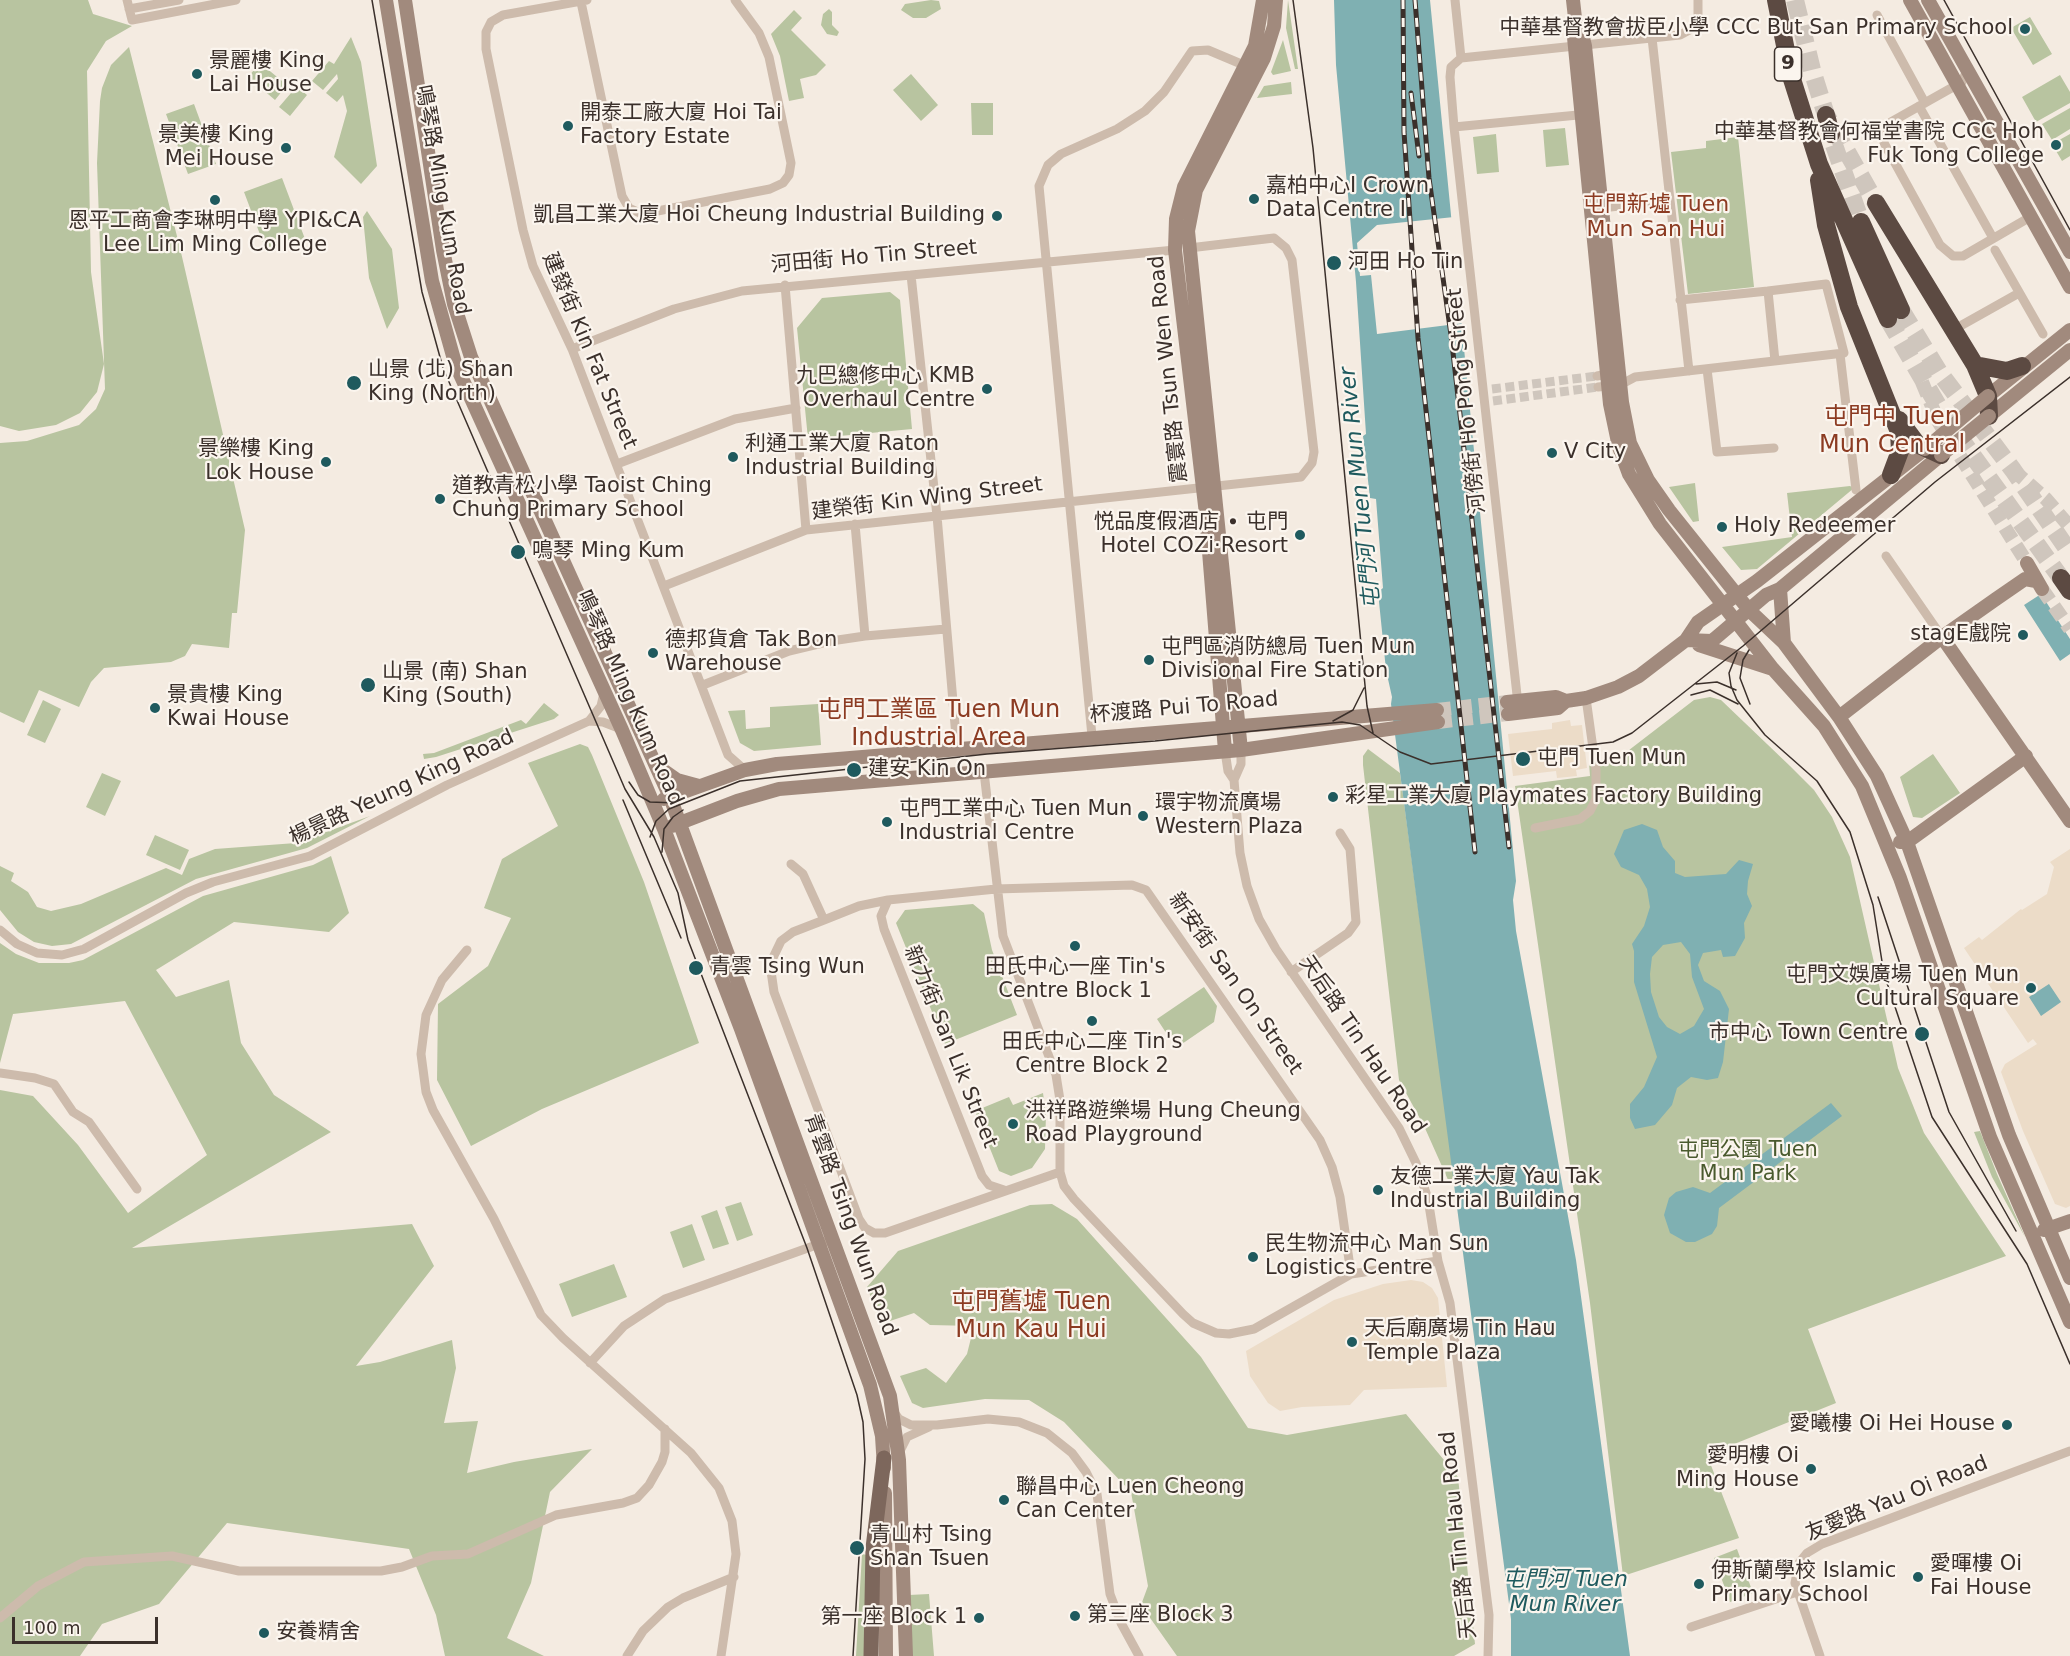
<!DOCTYPE html>
<meta charset="utf-8">
<style>
body{margin:0}
#map{position:relative;width:2070px;height:1656px;overflow:hidden;background:#f4ebe1;font-family:"DejaVu Sans",sans-serif}
canvas{display:block}
.scale{position:absolute;left:12px;top:1617px;width:146px;height:27px;box-sizing:border-box;border:3px solid #3b302b;border-top:0;padding-left:8px;font-size:18px;line-height:21px;white-space:nowrap;color:#3b302b;-webkit-text-stroke:4px #fbf5ee;paint-order:stroke}
</style>
<div id="map">
<canvas width="2070" height="1656"></canvas>
<div class="scale">100 m</div>
</div>
<script>
const ctx = document.querySelector('canvas').getContext('2d');
ctx.lineJoin = 'round';
function paint(path, color) { ctx.fillStyle = color; ctx.fill(path, 'evenodd'); }
const shape = rows => new Path2D(rows.map(r => 'M' + r).join(''));
function strokePath(path, color, width, dash) { ctx.strokeStyle = color; ctx.lineWidth = width; ctx.lineCap = dash ? 'butt' : 'round'; ctx.setLineDash(dash || []); ctx.stroke(path); }
function drawText(font, color, halo, rows, align = 'center') {
  ctx.font = font + ' "DejaVu Sans","Noto Sans TC",sans-serif'; ctx.lineWidth = 4.5; ctx.setLineDash([]); ctx.textBaseline = 'middle'; ctx.strokeStyle = halo; ctx.fillStyle = color; for (const [text, x, y, turn = 0] of rows) {
    ctx.save(); ctx.translate(x, y); ctx.rotate((+turn || 0) * Math.PI / 180); ctx.textAlign = isNaN(turn) ? turn : align; if (halo) ctx.strokeText(text, 0, 0); ctx.fillText(text, 0, 0); ctx.restore();
  }
}
paint(shape([
 [0,0,88,0,93,14,132,26,106,41,87,71,91,272,104,364,97,392,80,413,56,425,19,431,0,426],
 [931,0,939,1,941,9,926,18,913,18,901,10,905,4],
 [1288,0,1298,69,1295,69,1286,28],
 [829,9,832,12,832,25,839,32,837,36,827,34,821,25,823,14],
 [794,10,802,18,791,30,826,65,816,75,800,79,804,98,789,101,780,56,771,34],
 [2030,17,2052,54,2033,65,2011,28],
 [351,37,361,62,377,166,361,184,334,157,347,111,343,95,337,102,326,93,338,79,337,74,323,90,312,81,329,61,334,64],
 [1283,40,1291,71,1273,75,1271,72],
 [129,47,180,248,245,530,237,613,232,613,229,648,192,644,185,656,171,662,104,668,91,682,79,707,39,690,24,723,0,712,0,443,27,441,79,425,96,409,105,389,97,163,100,101,102,88,111,65],
 [260,63,287,85,275,100,248,77],
 [911,74,938,105,921,121,893,90],
 [2060,75,2070,92,2070,103,2036,122,2022,97],
 [1291,82,1292,94,1257,98,1264,86],
 [297,86,307,95,290,116,279,107],
 [971,103,993,103,993,135,972,135],
 [194,104,216,164,188,174,166,114],
 [2070,108,2070,129,2052,140,2042,124],
 [1565,128,1569,165,1546,167,1543,130],
 [1496,134,1499,172,1477,174,1473,137],
 [2070,134,2070,156,2062,161,2052,144],
 [1738,137,1754,287,1688,294,1671,152,1706,148,1706,141],
 [282,178,305,239,267,253,244,192],
 [367,211,392,249,399,308,387,329,369,278,363,217],
 [890,292,900,300,912,429,808,439,797,328,822,298],
 [1695,483,1699,521,1693,522,1669,487],
 [1850,486,1854,488,1757,569,1741,570,1722,547,1792,537,1787,493],
 [1710,697,1721,700,1790,766,1814,790,1832,817,1850,857,1898,1068,1924,1133,2006,1256,1808,1329,1836,1403,1707,1455,1739,1538,1623,1576,1590,1303,1515,786,1590,776,1589,763,1620,757,1694,700],
 [43,700,61,709,45,743,27,735],
 [544,703,559,715,554,719,436,757,424,759,423,754,434,753,521,720,526,724],
 [818,704,821,745,754,751,740,743,728,711,745,710,746,729,770,727,770,707],
 [580,744,588,747,592,755,644,882,699,1043,542,1109,471,1146,437,1080,438,1004,488,966,511,918,484,908,502,859,558,826,528,763],
 [1368,749,1400,773,1455,1180,1449,1182,1424,1126,1399,1080,1363,765,1363,756],
 [1933,754,1960,793,1922,818,1913,817,1900,777],
 [102,773,121,781,105,816,86,807],
 [370,816,307,848,196,879,71,944,52,946,34,942,18,932,0,910,0,866,14,873,11,881,28,892,37,907,51,911,81,904,166,868,182,875,189,859,215,849,296,843],
 [155,835,189,850,180,870,146,855],
 [331,856,349,913,329,932,234,922,156,970,176,997,229,980,241,1043,274,1095,331,1132,132,1248,412,1224,434,1266,356,1366,380,1362,452,1340,456,1368,444,1423,478,1421,467,1473,514,1462,592,1449,550,1492,531,1583,507,1638,544,1656,445,1656,436,1615,409,1549,227,1523,159,1604,102,1624,80,1656,0,1656,0,1090,33,1096,78,1145,128,1213,207,1155,125,1001,13,1014,0,1063,0,943,16,954,39,963,69,963,83,960,203,896,313,865],
 [973,904,984,913,992,950,1017,1015,945,1044,896,923,905,910],
 [1204,987,1217,1006,1214,1022,1176,1048,1157,1019],
 [1043,1093,1046,1114,1045,1149,1032,1168,1011,1176,999,1171,975,1111,1009,1097,1013,1105],
 [1980,1131,1997,1174,2025,1237,1992,1177,1974,1132],
 [741,1202,753,1235,737,1241,725,1207],
 [1052,1204,1077,1219,1201,1357,1248,1428,1287,1435,1406,1414,1458,1477,1475,1644,1454,1656,1177,1656,1141,1605,1148,1586,1131,1492,1064,1422,1029,1400,985,1399,923,1408,912,1403,900,1376,926,1368,946,1383,967,1354,974,1326,930,1325,914,1313,881,1324,867,1287,898,1251,1030,1205],
 [717,1210,729,1244,713,1249,701,1216],
 [692,1224,705,1260,683,1268,670,1232],
 [614,1264,627,1297,572,1317,559,1284],
 [1737,1549,1753,1593,1730,1602,1714,1558],
 [862,1554,867,1555,865,1656,856,1656],
 [929,1594,934,1656,911,1656,909,1595]
]), '#b8c4a0');
paint(shape([
 [1570,720,1571,726,1582,725,1587,768,1576,770,1577,776,1557,778,1556,771,1513,776,1508,734,1552,729,1552,723],
 [2070,849,2070,1206,2066,1208,2055,1204,2023,1131,2001,1072,2005,1064,2037,1044,2033,1039,2028,1043,1964,948,1979,937,1982,940,2021,909,2022,910,2047,894,2054,867,2050,862],
 [1411,1280,1423,1282,1432,1288,1438,1298,1447,1387,1364,1390,1350,1405,1302,1407,1280,1411,1268,1403,1250,1376,1246,1351,1334,1300,1383,1284]
]), '#ecdcc8');
paint(shape([
 [1334,0,1430,0,1516,881,1513,900,1516,931,1576,1260,1630,1656,1511,1656,1511,1619,1391,704,1392,697,1386,670,1378,592,1383,588,1376,499,1370,498,1363,436,1366,434,1356,282,1336,65],
 [2041,594,2070,639,2070,654,2060,661,2024,605],
 [1642,824,1657,830,1663,847,1675,861,1675,873,1685,877,1726,874,1739,860,1753,864,1748,881,1747,894,1752,906,1744,923,1745,938,1735,956,1723,957,1721,950,1703,953,1698,965,1704,981,1720,991,1729,1009,1723,1062,1718,1078,1707,1080,1691,1077,1677,1088,1672,1105,1655,1125,1635,1129,1630,1118,1630,1104,1644,1087,1657,1057,1634,982,1634,951,1632,944,1644,926,1650,907,1647,889,1639,875,1621,867,1614,854,1624,830],
 [1681,942,1690,954,1692,977,1704,1009,1694,1026,1680,1034,1667,1027,1659,1017,1651,992,1650,974,1652,957,1663,945],
 [2049,984,2061,1002,2041,1016,2029,997],
 [1831,1103,1842,1116,1719,1208,1717,1226,1712,1234,1695,1242,1686,1242,1670,1233,1664,1215,1669,1198,1676,1192,1693,1187,1710,1193]
]), '#7fb0b2');
paint(shape([
 [1454,217,1464,323,1377,334,1371,275,1360,276,1357,243,1377,225]
]), '#f4ebe1');
strokePath(shape([
 [1492,389,1597,376],
 [1493,401,1598,387]
]), '#cfc6bd', 9, [9, 4.5]);
strokePath(shape([
 [1922,382,1938,421,2027,563],
 [2013,470,2046,499,2070,527],
 [2042,589,2070,629],
 [1437,710,1507,702],
 [1438,722,1508,714]
]), '#cfc6bd', 14, [14, 7]);
strokePath(shape([
 [1795,0,1812,70,1826,115,1876,203],
 [1834,145,1861,222],
 [1901,310,1939,372,2013,470,2070,553],
 [1888,319,1944,416,2061,578]
]), '#cfc6bd', 18, [18, 9]);
strokePath(shape([
 [127,0,132,20,236,0],
 [587,0,503,15,491,22,486,32,486,49,523,230,533,266,572,349,728,755,745,770],
 [1455,0,1461,58],
 [581,2,622,196,629,208,642,214,770,189,783,183,789,175,791,163,769,57,759,33,735,0],
 [129,9,179,0],
 [1877,15,1925,103],
 [1652,38,1689,371],
 [1967,70,1962,82,1891,122,1885,127,1884,143,1940,245,1953,256,1963,256,2032,216],
 [1919,106,1993,238],
 [1454,127,1578,115],
 [1602,208,1653,202],
 [1995,250,2043,334],
 [911,275,937,516,957,748],
 [785,285,806,530],
 [1680,300,1768,291],
 [1962,325,2019,293],
 [572,349,674,309,742,291,1175,250],
 [1840,354,1856,490],
 [1707,369,1717,452,1774,448],
 [1597,376,1613,373],
 [1598,387,1620,385,1635,377,1844,353,1826,284,1768,291,1775,361],
 [617,464,735,419,796,408],
 [1886,556,1942,637],
 [664,586,806,530,1301,477,1312,463,1314,452,1292,260,1286,248,1274,238,1189,248],
 [865,636,946,629],
 [703,685,789,651,831,641,865,636,855,524],
 [1518,704,1454,127,1450,77,1451,67,1461,58,1680,35,1693,28,1698,20,1698,0],
 [589,721,603,722,621,729],
 [1092,736,1039,186,1048,165,1061,154,1117,129,1145,111,1164,92,1192,51,1208,50,1246,66],
 [1241,750,1241,764,1234,780,1240,853,1247,886,1259,919,1276,949,1399,1128,1416,1163,1428,1199,1438,1261,1450,1303,1489,1615,1488,1656],
 [1225,751,1228,771,1234,780],
 [984,772,1003,936,1056,1075,1060,1100,1060,1172,1064,1186,1074,1199,1183,1314,1193,1323,1216,1333,1229,1334,1254,1329,1351,1274,1438,1261],
 [1535,828,1580,819,1590,811,1596,799,1596,770,1586,698],
 [791,864,803,874,824,920],
 [888,900,881,916,884,929,982,1176,989,1185,1004,1190],
 [0,930,17,944,37,953,62,955,84,949,186,893,213,882,310,856,447,785,589,721,601,706,604,693],
 [467,950,442,980,426,1015,421,1054,426,1092,433,1110,494,1219,541,1315,563,1338,691,1453,719,1488,732,1521,736,1554,721,1656],
 [1291,972,1348,933,1356,922,1350,849,1340,833],
 [0,1073,35,1078,54,1084,73,1112,89,1122,137,1189],
 [1060,1172,885,1233,874,1233,865,1228,859,1219,774,992,770,964,781,941,793,932,824,920,859,906,888,900,996,889,1132,885,1146,890,1320,1140,1332,1167,1340,1197,1351,1274],
 [590,1363,624,1326,665,1299,833,1239],
 [894,1412,899,1419,911,1425,937,1425,988,1419,1019,1422,1047,1433,1072,1453,1086,1472,1097,1494,1110,1594,1121,1623,1139,1656],
 [900,1451,907,1437,929,1427],
 [0,1618,38,1586,84,1562,172,1556,239,1571,381,1571,402,1567,432,1556,468,1554,556,1515,623,1503,637,1498,649,1485,662,1462,665,1452,665,1429],
 [1691,1627,1797,1592],
 [627,1656,643,1631,668,1607,683,1598,734,1577],
 [1820,1656,1795,1583,1799,1563,1807,1553,1822,1544,2070,1451]
]), '#cdbbac', 9);
strokePath(shape([
 [386,0,432,281,455,363,622,730,664,829,741,1029,870,1385,882,1436,884,1468],
 [405,0,443,250,454,304,471,357,670,797,890,1396,899,1460,906,1656],
 [1573,0,1575,18,1573,27,1610,404,1619,447,1629,474,1660,524,1773,669,1824,726,1862,786,1900,878,1990,1137,2070,1322],
 [1910,0,2070,287],
 [1928,0,2070,252],
 [1580,26,1585,46,1622,402,1630,443,1648,480,1669,510,1749,610,1784,643,1839,717,1877,776,1907,842,2009,1135,2070,1278],
 [1988,396,2070,330],
 [1989,416,2070,350],
 [2027,563,2042,589],
 [1780,589,1784,643],
 [1942,637,2070,821],
 [1686,640,1712,641,1766,595,1780,589,1941,455],
 [1699,645,1773,669],
 [1507,702,1556,697,1566,701,1586,698,1618,687,1639,676,1686,640,1698,622,1757,581,1925,449],
 [1508,714,1558,708,1566,701],
 [1839,717,1942,637,1996,599,2025,579,2036,581],
 [1241,750,1188,231,1196,190,1264,58,1274,26,1276,0],
 [1225,751,1206,514,1175,250,1176,219,1184,187,1255,46,1263,0],
 [657,766,677,780,699,786],
 [664,799,745,770,777,764,1437,710],
 [672,826,737,801,779,789,1241,750,1438,722],
 [1900,842,1907,842,2026,756],
 [2044,1230,2070,1221],
 [885,1493,886,1656]
]), '#a18a7d', 14);
strokePath(shape([
 [871,1656,873,1548,884,1458]
]), '#7d675c', 15);
strokePath(shape([
 [1776,0,1791,76,1819,164,1888,319],
 [1826,115,1831,134],
 [1819,180,1826,225,1849,307,1899,432,1900,451,1891,475],
 [1876,203,1975,365,1988,396,1989,416],
 [1861,222,1901,310],
 [1975,365,2007,371,2022,366],
 [1899,420,1917,444,1941,455],
 [2061,578,2070,591]
]), '#5c4a42', 18);
strokePath(shape([
 [372,0,422,292,443,368,625,789,654,837,678,893,688,940,807,1248,857,1395,863,1422,865,1459,853,1656],
 [1293,0,1313,148,1367,706,1373,733],
 [1944,0,2070,230],
 [1749,650,1743,660,1740,678,1750,704],
 [1737,653,1729,673,1731,686,1737,700,1765,735,1817,781,1850,832,1873,905,1884,974,1932,1117,2027,1264,2070,1364],
 [1696,684,1717,682,1736,690],
 [1691,695,1710,690,1738,704],
 [1333,721,1353,710,1364,688],
 [629,782,638,795,650,802,677,803],
 [623,800,681,938],
 [650,837,656,821,669,809,740,781,987,754,1155,741,1342,722,1360,725,1400,752,1431,764,1613,742,1632,733,1743,646,1935,482,2070,377],
 [662,852,664,829,673,817,683,810],
 [1878,897,1949,1112,2016,1231]
]), '#3b302b', 1.5);
const rail = shape([
 [1403,0,1404,132,1418,338,1475,852],
 [1415,0,1429,178,1451,335,1509,847],
 [1411,93,1419,156]
]);
strokePath(rail, '#3b302b', 5);
strokePath(rail, '#fbf5ee', 3, [9]);
strokePath(shape([
 [1925,449,1988,396],
 [1941,455,1989,416]
]), '#a18a7d', 14);
for (const [x, y, r, color] of [
 [2025,29,6,"#1f5a5e"],
 [197,74,6,"#1f5a5e"],
 [568,126,6,"#1f5a5e"],
 [2056,145,6,"#1f5a5e"],
 [286,148,6,"#1f5a5e"],
 [1254,199,6,"#1f5a5e"],
 [215,200,6,"#1f5a5e"],
 [997,216,6,"#1f5a5e"],
 [1334,263,8,"#1f5a5e"],
 [354,383,8,"#1f5a5e"],
 [987,389,6,"#1f5a5e"],
 [1552,453,6,"#1f5a5e"],
 [733,457,6,"#1f5a5e"],
 [326,462,6,"#1f5a5e"],
 [440,499,6,"#1f5a5e"],
 [1722,527,6,"#1f5a5e"],
 [1300,535,6,"#1f5a5e"],
 [518,552,8,"#1f5a5e"],
 [2023,635,6,"#1f5a5e"],
 [653,653,6,"#1f5a5e"],
 [1149,660,6,"#1f5a5e"],
 [368,685,8,"#1f5a5e"],
 [155,708,6,"#1f5a5e"],
 [1523,759,8,"#1f5a5e"],
 [854,770,8,"#1f5a5e"],
 [1333,797,6,"#1f5a5e"],
 [1143,816,6,"#1f5a5e"],
 [887,822,6,"#1f5a5e"],
 [1075,946,6,"#1f5a5e"],
 [696,968,8,"#1f5a5e"],
 [2031,988,6,"#1f5a5e"],
 [1092,1021,6,"#1f5a5e"],
 [1922,1034,8,"#1f5a5e"],
 [1013,1124,6,"#1f5a5e"],
 [1378,1190,6,"#1f5a5e"],
 [1253,1257,6,"#1f5a5e"],
 [1352,1342,6,"#1f5a5e"],
 [2007,1425,6,"#1f5a5e"],
 [1811,1469,6,"#1f5a5e"],
 [1004,1500,6,"#1f5a5e"],
 [857,1548,8,"#1f5a5e"],
 [1918,1577,6,"#1f5a5e"],
 [1699,1584,6,"#1f5a5e"],
 [1075,1616,6,"#1f5a5e"],
 [979,1618,6,"#1f5a5e"],
 [264,1633,6,"#1f5a5e"]
]) { const dot = new Path2D(); dot.arc(x, y, r, 0, 2 * Math.PI); ctx.fillStyle = color; ctx.fill(dot); strokePath(dot, '#fbf5ee', 2); }
for (const [x, y, w] of [
 [1788,64,27]
]) { const box = new Path2D(); box.roundRect(x - w / 2, y - 17, w, 34, 4.5); ctx.fillStyle = '#fbf5ee'; ctx.fill(box); strokePath(box, '#3b302b', 1.5); }
drawText('bold 20px', '#3b302b', null, [
 ["9",1788,64]
]);
drawText('21px', '#3b302b', '#fbf5ee', [
 ["中華基督教會拔臣小學 CCC But San Primary School",2013,29,"right"],
 ["景麗樓 King",209,62],
 ["Lai House",209,86],
 ["開泰工廠大廈 Hoi Tai",580,114],
 ["Factory Estate",580,138],
 ["中華基督教會何福堂書院 CCC Hoh",2044,133,"right"],
 ["Fuk Tong College",2044,157,"right"],
 ["景美樓 King",274,136,"right"],
 ["Mei House",274,160,"right"],
 ["嘉柏中心I Crown",1266,187],
 ["Data Centre I",1266,211],
 ["凱昌工業大廈 Hoi Cheung Industrial Building",985,216,"right"],
 ["恩平工商會李琳明中學 YPI&CA",215,222,"center"],
 ["Lee Lim Ming College",215,246,"center"],
 ["河田 Ho Tin",1348,263],
 ["山景 (北) Shan",368,371],
 ["King (North)",368,395],
 ["九巴總修中心 KMB",975,377,"right"],
 ["Overhaul Centre",975,401,"right"],
 ["利通工業大廈 Raton",745,445],
 ["Industrial Building",745,469],
 ["景樂樓 King",314,450,"right"],
 ["Lok House",314,474,"right"],
 ["V City",1564,453],
 ["道教青松小學 Taoist Ching",452,487],
 ["Chung Primary School",452,511],
 ["悦品度假酒店 ∙ 屯門",1288,523,"right"],
 ["Hotel COZi‧Resort",1288,547,"right"],
 ["Holy Redeemer",1734,527],
 ["鳴琴 Ming Kum",532,552],
 ["stagE戲院",2011,635,"right"],
 ["德邦貨倉 Tak Bon",665,641],
 ["Warehouse",665,665],
 ["屯門區消防總局 Tuen Mun",1161,648],
 ["Divisional Fire Station",1161,672],
 ["山景 (南) Shan",382,673],
 ["King (South)",382,697],
 ["景貴樓 King",167,696],
 ["Kwai House",167,720],
 ["屯門 Tuen Mun",1537,759],
 ["建安 Kin On",868,770],
 ["彩星工業大廈 Playmates Factory Building",1345,797],
 ["環宇物流廣場",1155,804],
 ["Western Plaza",1155,828],
 ["屯門工業中心 Tuen Mun",899,810],
 ["Industrial Centre",899,834],
 ["青雲 Tsing Wun",710,968],
 ["田氏中心一座 Tin's",1075,968,"center"],
 ["Centre Block 1",1075,992,"center"],
 ["屯門文娛廣場 Tuen Mun",2019,976,"right"],
 ["Cultural Square",2019,1000,"right"],
 ["市中心 Town Centre",1908,1034,"right"],
 ["田氏中心二座 Tin's",1092,1043,"center"],
 ["Centre Block 2",1092,1067,"center"],
 ["洪祥路遊樂場 Hung Cheung",1025,1112],
 ["Road Playground",1025,1136],
 ["友德工業大廈 Yau Tak",1390,1178],
 ["Industrial Building",1390,1202],
 ["民生物流中心 Man Sun",1265,1245],
 ["Logistics Centre",1265,1269],
 ["天后廟廣場 Tin Hau",1364,1330],
 ["Temple Plaza",1364,1354],
 ["愛曦樓 Oi Hei House",1995,1425,"right"],
 ["愛明樓 Oi",1799,1457,"right"],
 ["Ming House",1799,1481,"right"],
 ["聯昌中心 Luen Cheong",1016,1488],
 ["Can Center",1016,1512],
 ["青山村 Tsing",870,1536],
 ["Shan Tsuen",870,1560],
 ["愛暉樓 Oi",1930,1565],
 ["Fai House",1930,1589],
 ["伊斯蘭學校 Islamic",1711,1572],
 ["Primary School",1711,1596],
 ["第三座 Block 3",1087,1616],
 ["第一座 Block 1",967,1618,"right"],
 ["安養精舍",276,1633]
], 'left');
drawText('21px', '#3b302b', '#fbf5ee', [
 ["鳴琴路 Ming Kum Road",442,200,80],
 ["河田街 Ho Tin Street",874,257,-5],
 ["建發街 Kin Fat Street",589,351,67],
 ["震寰路 Tsun Wen Road",1169,369,-96],
 ["河傍街 Ho Pong Street",1467,401,-96],
 ["建榮街 Kin Wing Street",927,499,-7],
 ["鳴琴路 Ming Kum Road",629,698,66],
 ["杯渡路 Pui To Road",1184,708,-5],
 ["楊景路 Yeung King Road",402,788,-25],
 ["新安街 San On Street",1235,984,55],
 ["天后路 Tin Hau Road",1362,1045,56],
 ["新力街 San Lik Street",950,1047,68],
 ["青雲路 Tsing Wun Road",850,1225,70],
 ["友愛路 Yau Oi Road",1897,1499,-22],
 ["天后路 Tin Hau Road",1459,1535,-96]
]);
drawText('21px', '#4a5a2e', '#fbf5ee', [
 ["屯門公園 Tuen",1748,1151],
 ["Mun Park",1748,1175]
]);
drawText('22px', '#8c3b22', '#fbf5ee', [
 ["屯門新墟 Tuen",1656,205],
 ["Mun San Hui",1656,230]
]);
drawText('italic 22px', '#1f5a5e', '#fbf5ee', [
 ["屯門河 Tuen Mun River",1361,488,-96],
 ["屯門河 Tuen",1565,1580],
 ["Mun River",1565,1605]
]);
drawText('24px', '#8c3b22', '#fbf5ee', [
 ["屯門中 Tuen",1892,418],
 ["Mun Central",1892,446],
 ["屯門工業區 Tuen Mun",939,711],
 ["Industrial Area",939,739],
 ["屯門舊墟 Tuen",1031,1303],
 ["Mun Kau Hui",1031,1331]
]);
</script>
